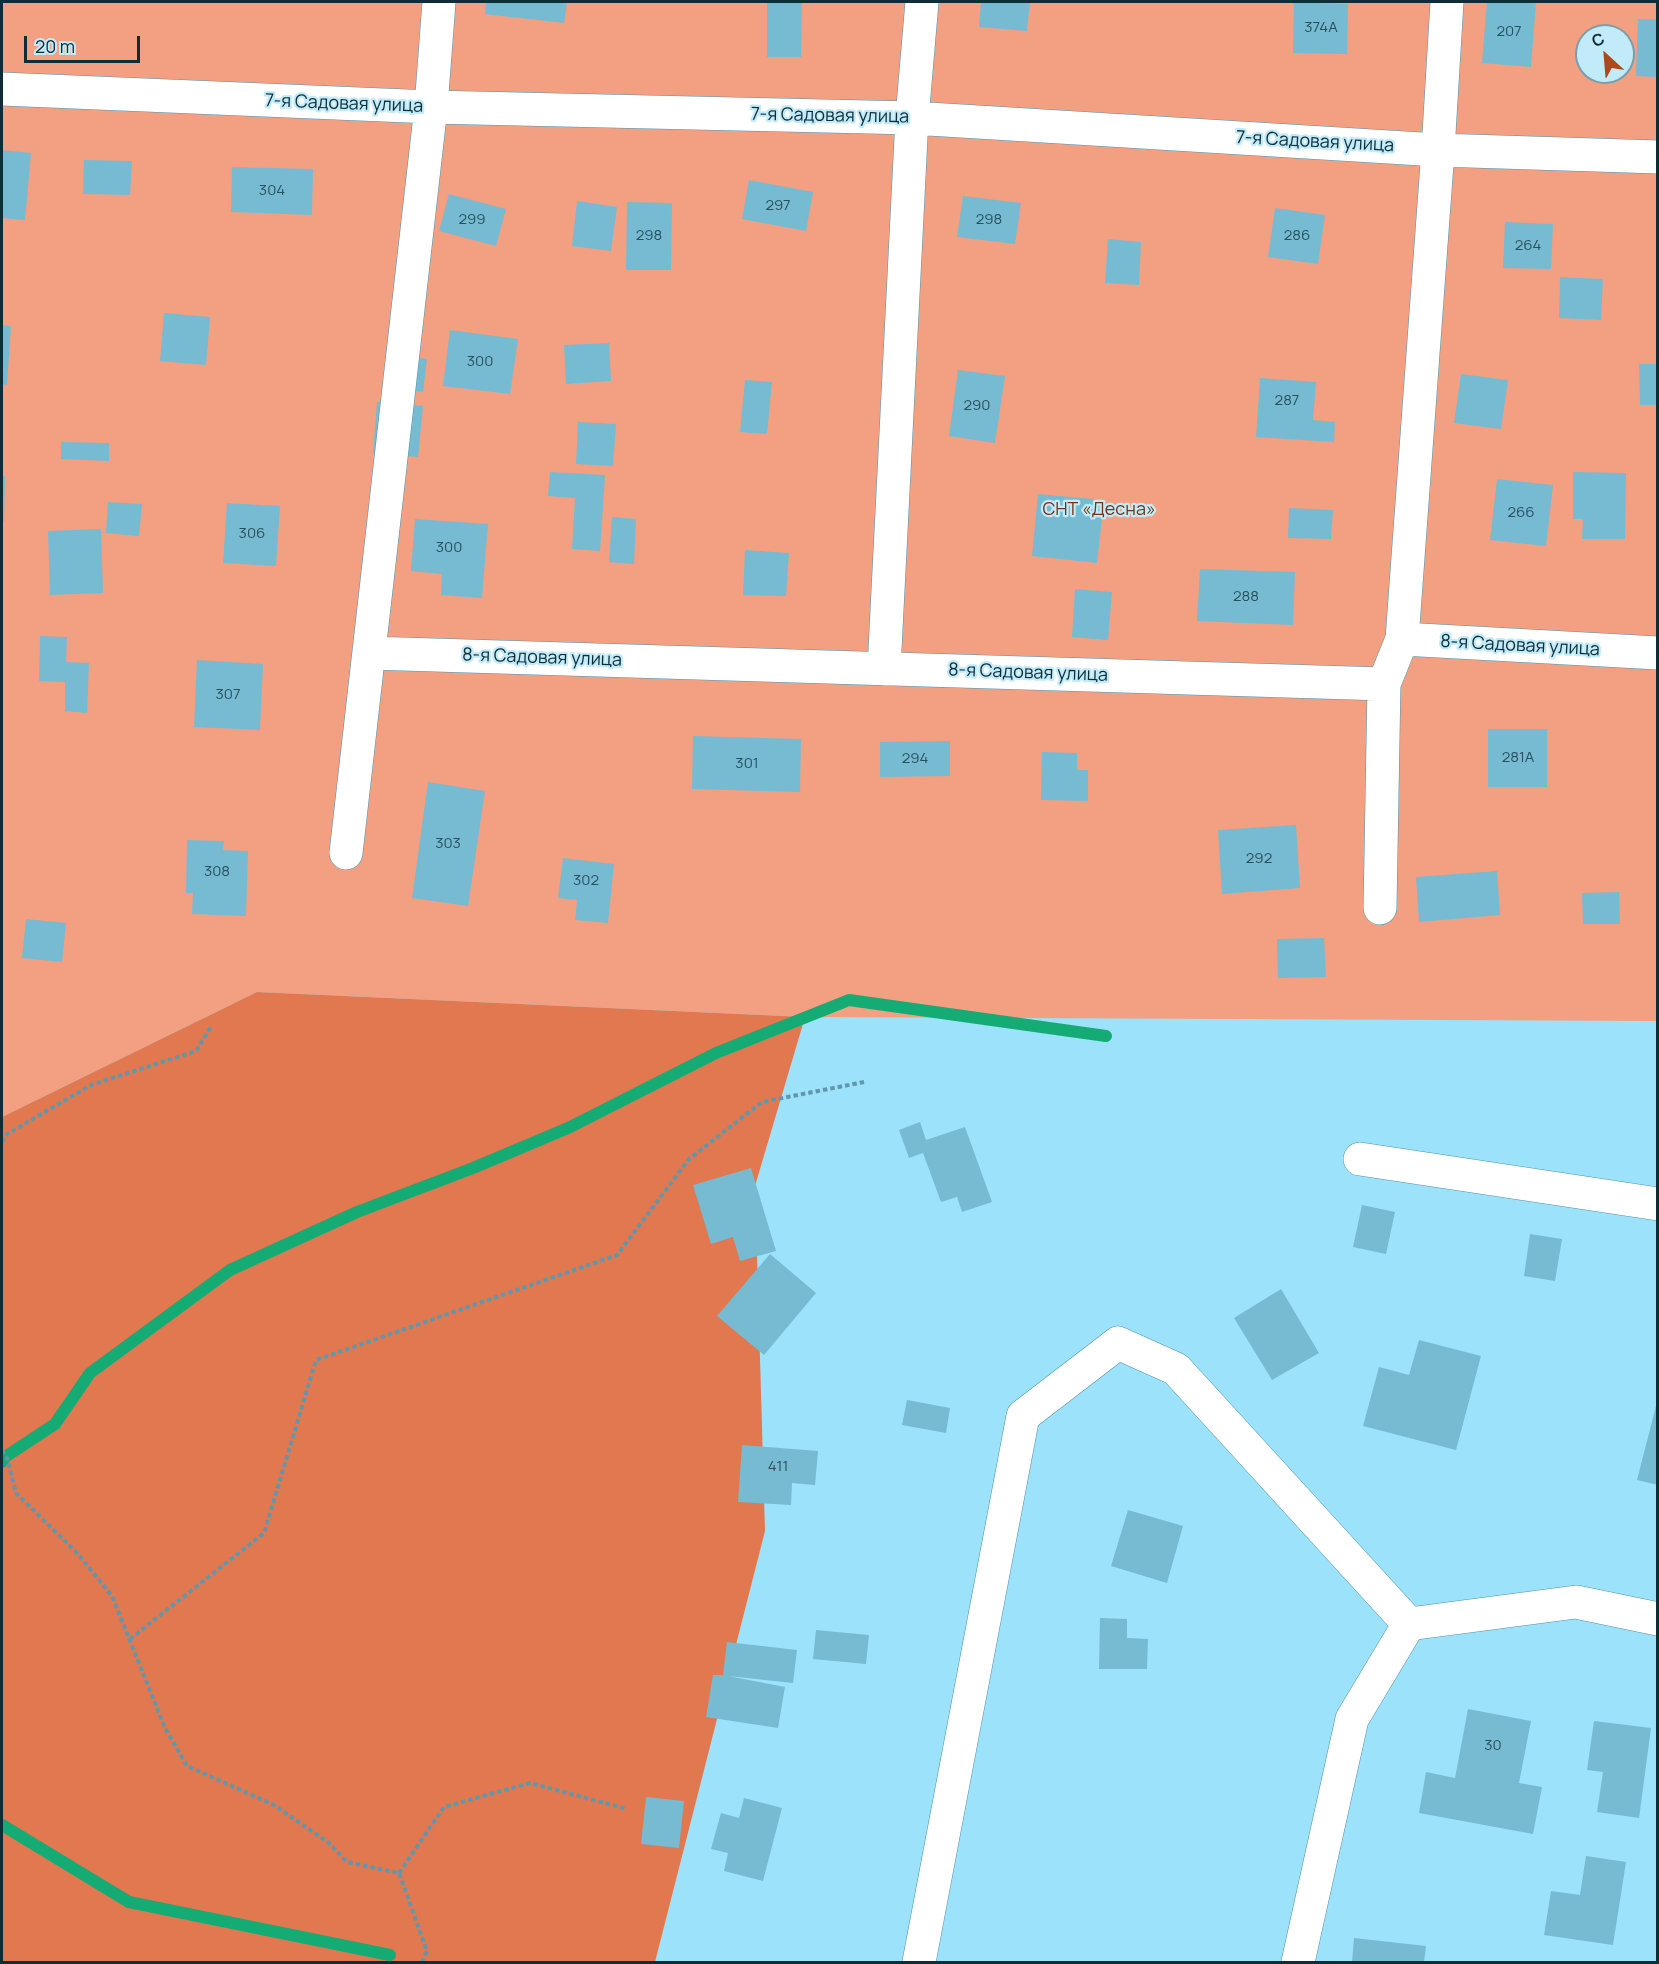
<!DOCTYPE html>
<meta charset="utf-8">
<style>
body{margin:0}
#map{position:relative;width:1659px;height:1964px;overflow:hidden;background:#9ce2fa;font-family:Manrope,sans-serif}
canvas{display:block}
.frame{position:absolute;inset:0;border:3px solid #0f2d36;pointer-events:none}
.north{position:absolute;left:1575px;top:24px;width:60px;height:60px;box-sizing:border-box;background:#c2ebf9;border:2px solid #7a9fab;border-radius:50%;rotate:334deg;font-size:16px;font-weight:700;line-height:24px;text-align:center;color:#0f2d36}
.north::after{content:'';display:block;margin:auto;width:21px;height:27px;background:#ad481c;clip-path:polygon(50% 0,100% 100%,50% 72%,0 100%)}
.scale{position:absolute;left:24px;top:36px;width:116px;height:27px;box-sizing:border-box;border:3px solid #0f2d36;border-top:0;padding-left:8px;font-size:18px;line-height:21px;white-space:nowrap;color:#0f2d36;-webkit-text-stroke:4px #c2ebf9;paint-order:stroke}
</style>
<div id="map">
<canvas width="1659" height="1964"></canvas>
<div class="frame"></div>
<div class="north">С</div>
<div class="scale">20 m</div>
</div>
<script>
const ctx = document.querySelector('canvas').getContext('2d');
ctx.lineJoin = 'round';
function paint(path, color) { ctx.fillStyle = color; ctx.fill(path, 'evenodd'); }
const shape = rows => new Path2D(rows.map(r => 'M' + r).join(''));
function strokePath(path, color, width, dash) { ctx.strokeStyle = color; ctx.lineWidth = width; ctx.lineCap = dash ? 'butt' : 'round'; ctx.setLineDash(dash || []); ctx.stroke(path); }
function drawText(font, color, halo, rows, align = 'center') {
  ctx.font = font + ' Manrope,sans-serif'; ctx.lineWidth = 4.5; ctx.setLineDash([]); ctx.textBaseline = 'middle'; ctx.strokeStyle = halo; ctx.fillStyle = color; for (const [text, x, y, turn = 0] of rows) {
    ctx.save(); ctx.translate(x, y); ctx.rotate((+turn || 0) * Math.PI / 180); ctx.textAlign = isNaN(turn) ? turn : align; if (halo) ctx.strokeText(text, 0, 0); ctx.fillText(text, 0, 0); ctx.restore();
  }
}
paint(shape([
 [2,2,1657,2,1657,1021,805,1017,257,992,2,1117],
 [1587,36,1623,36,1623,72,1587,72]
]), '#f2a081');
paint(shape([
 [257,992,805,1017,755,1186,765,1531,655,1962,2,1962,2,1117]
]), '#e17850');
strokePath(shape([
 [2,1462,5,1457,55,1424,90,1373,230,1270,357,1212,473,1168,568,1128,716,1053,849,1000,1106,1036],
 [2,1825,129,1902,390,1955]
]), '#15ab75', 12);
paint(shape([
 [486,2,567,2,564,23,485,14],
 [981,2,1030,2,1027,31,979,27],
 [1294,2,1348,4,1347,54,1293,53],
 [1487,2,1536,2,1531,67,1482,63],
 [767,3,802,3,801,57,767,57],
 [1638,19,1658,19,1658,77,1636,76],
 [2,150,31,153,25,220,2,218],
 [84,160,132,161,130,195,83,194],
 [232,167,313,169,312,215,231,212],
 [749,180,813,192,806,231,742,219],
 [449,194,506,209,496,246,439,231],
 [963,196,1021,203,1015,244,957,237],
 [577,201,617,207,611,251,572,246],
 [627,202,672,203,671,270,626,270],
 [1275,208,1325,215,1318,264,1268,257],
 [1505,222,1553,224,1551,269,1503,268],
 [1108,239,1141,242,1139,285,1105,283],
 [1560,277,1603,279,1601,320,1559,318],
 [164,313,210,317,206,365,160,361],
 [2,325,11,326,7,385,2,384],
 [450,330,518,339,510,394,443,386],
 [609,343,611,381,566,384,564,345],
 [388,353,427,359,423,392,384,387],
 [1639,364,1658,364,1658,405,1640,405],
 [958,370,1005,376,995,443,949,436],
 [1461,374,1508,380,1501,429,1454,423],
 [1260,378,1316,382,1313,420,1335,422,1334,442,1256,437],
 [745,380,772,382,767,434,740,432],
 [377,402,423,406,418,457,373,453],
 [578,422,616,424,613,466,576,464],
 [61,442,109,443,109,461,61,459],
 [550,472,605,475,600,551,572,549,575,498,548,496],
 [1573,472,1626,473,1625,539,1582,539,1583,519,1573,519],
 [2,476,5,476,4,521,2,521],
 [1497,479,1553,485,1546,546,1490,540],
 [1038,494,1104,500,1097,563,1032,556],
 [108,502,142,504,139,536,106,533],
 [227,503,280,506,276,566,223,563],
 [1289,508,1333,510,1331,539,1288,538],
 [612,517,636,519,634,564,609,562],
 [415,519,488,524,482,598,441,595,442,574,411,571],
 [101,529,103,593,50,595,48,531],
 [745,550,789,553,786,596,743,595],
 [1200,569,1295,572,1293,625,1197,621],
 [1075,589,1112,592,1108,640,1072,637],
 [40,636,67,637,66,662,89,663,87,713,65,711,65,682,39,681],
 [197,660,263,664,260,730,194,727],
 [1488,729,1547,729,1547,787,1488,787],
 [693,736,801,739,800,792,692,789],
 [950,741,950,776,880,777,880,742],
 [1042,752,1077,753,1077,770,1088,770,1088,801,1041,800],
 [428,782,485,791,468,906,412,898],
 [1296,825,1300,888,1222,894,1218,830],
 [187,840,224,841,223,850,248,851,246,916,192,914,193,893,186,893],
 [563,858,614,864,608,923,575,920,577,900,558,898],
 [1497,871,1500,915,1419,922,1416,877],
 [1619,892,1620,924,1583,924,1582,893],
 [26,919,66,923,62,962,22,958],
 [1324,938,1326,977,1278,978,1277,939],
 [920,1122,926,1140,965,1127,992,1202,962,1212,957,1197,941,1202,923,1153,909,1158,899,1130],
 [751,1168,776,1251,740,1261,733,1237,711,1244,693,1185],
 [1362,1205,1395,1212,1386,1254,1353,1247],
 [1530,1234,1562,1239,1555,1281,1524,1276],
 [770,1254,816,1293,764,1355,717,1316],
 [1281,1289,1319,1353,1272,1380,1234,1318],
 [1419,1340,1481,1356,1456,1450,1363,1426,1379,1367,1409,1375],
 [907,1400,950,1408,946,1433,902,1425],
 [1657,1402,1658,1402,1658,1485,1637,1480],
 [742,1445,818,1451,815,1485,792,1483,791,1505,738,1502],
 [1128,1510,1183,1526,1167,1583,1111,1566],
 [1100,1618,1127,1619,1127,1638,1148,1639,1147,1669,1099,1669],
 [816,1630,869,1635,866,1664,813,1659],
 [727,1642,797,1650,793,1683,728,1676,785,1687,778,1728,706,1717,713,1675,723,1675],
 [1468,1709,1531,1721,1519,1783,1542,1787,1533,1834,1419,1813,1426,1772,1455,1778],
 [1594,1721,1651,1728,1639,1818,1597,1812,1603,1772,1587,1770],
 [646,1797,684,1801,679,1848,641,1844],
 [744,1798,782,1808,763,1881,724,1871,728,1853,711,1849,721,1813,739,1818],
 [1586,1856,1626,1862,1613,1945,1544,1935,1551,1891,1580,1895],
 [1354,1938,1426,1946,1424,1962,1352,1962]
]), '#76bbd2');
const minor = shape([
 [2,89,431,107,912,118,1438,150,1658,157],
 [1402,639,1438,150,1447,2],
 [369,653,1384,684,1402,639,1658,653],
 [884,669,912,118,922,2],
 [346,853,431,107,439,2],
 [1380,908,1384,684],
 [1360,1159,1658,1204],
 [919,1962,1023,1416,1118,1343,1176,1369,1409,1624,1576,1602,1658,1619],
 [1298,1962,1352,1719,1409,1624]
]);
strokePath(minor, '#4f93aa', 34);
strokePath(shape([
 [2,1142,7,1134,91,1085,196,1051,212,1025],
 [2,1450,7,1458,16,1493,78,1554,112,1596,165,1728,187,1766,274,1805,329,1843,347,1862,399,1873,427,1951,422,1962],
 [130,1639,264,1533,316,1360,617,1255,689,1159,762,1102,864,1082],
 [399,1873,444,1807,530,1783,627,1809]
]), '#6297a9', 4, [4.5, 3]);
strokePath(minor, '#fff', 33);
drawText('15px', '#29505d', null, [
 ["374А",1321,28],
 ["207",1509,32],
 ["304",272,191],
 ["297",778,206],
 ["299",472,220],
 ["298",989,220],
 ["298",649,236],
 ["286",1297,236],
 ["264",1528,246],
 ["300",480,362],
 ["287",1287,401],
 ["290",977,406],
 ["266",1521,513],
 ["306",252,534],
 ["300",449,548],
 ["288",1246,597],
 ["307",228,695],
 ["281А",1518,758],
 ["294",915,759],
 ["301",747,764],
 ["303",448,844],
 ["292",1259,859],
 ["308",217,872],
 ["302",586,881],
 ["411",778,1467],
 ["30",1493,1746]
]);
drawText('18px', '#0f2d36', '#c2ebf9', [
 ["7-я Садовая улица",344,104,2],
 ["7-я Садовая улица",830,116,1],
 ["7-я Садовая улица",1315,142,3],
 ["8-я Садовая улица",1520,646,3],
 ["8-я Садовая улица",542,658,2],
 ["8-я Садовая улица",1028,673,2]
]);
drawText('18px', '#763317', '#c2ebf9', [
 ["СНТ «Десна»",1099,510]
]);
</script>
